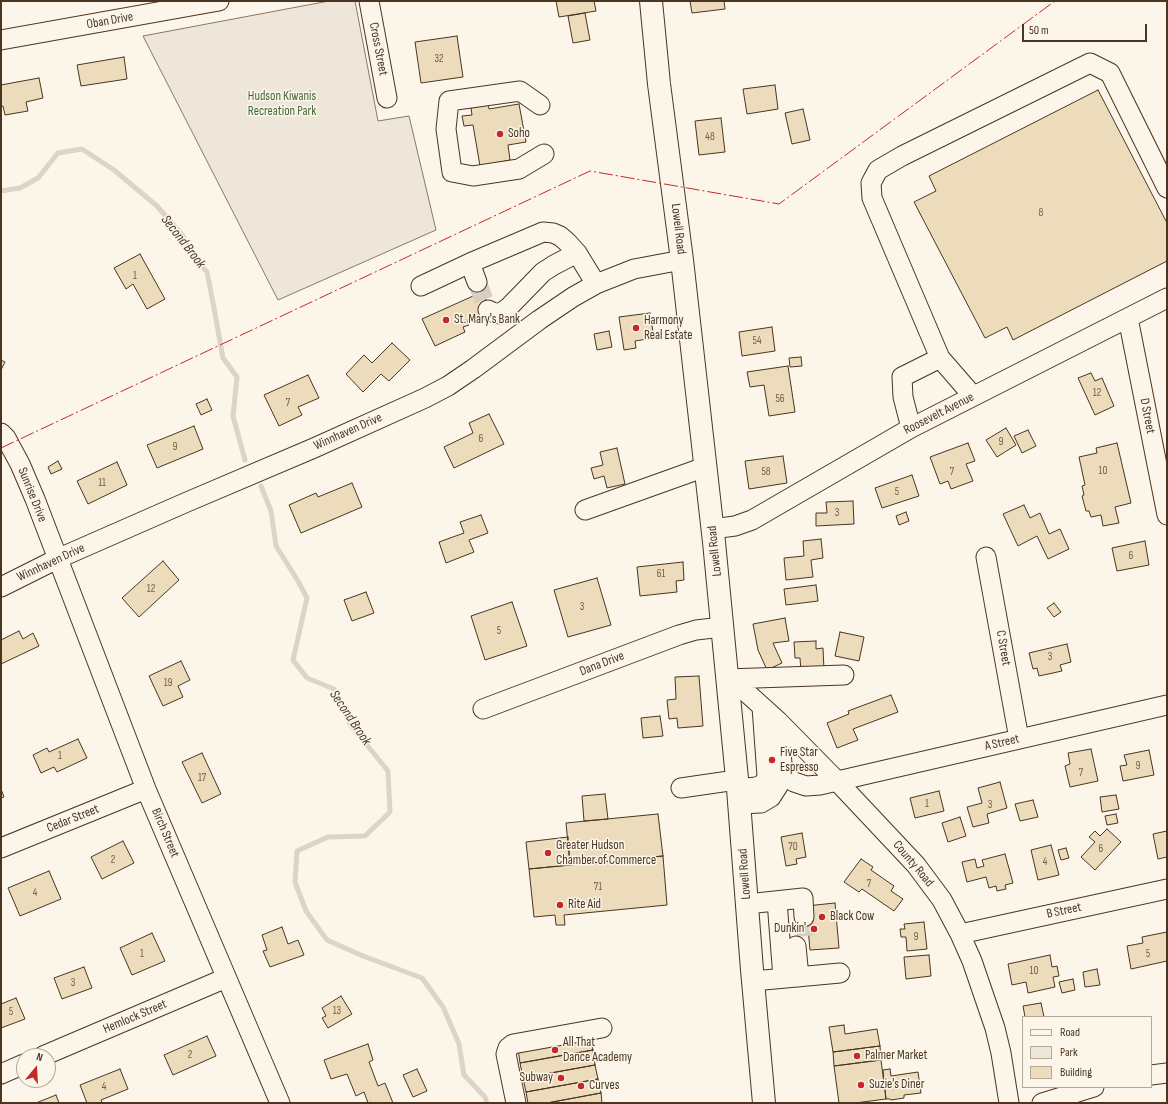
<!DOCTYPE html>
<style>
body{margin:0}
#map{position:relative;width:1168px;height:1104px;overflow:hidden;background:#fbf6e9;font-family:"Sofia Sans Condensed",sans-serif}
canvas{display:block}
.frame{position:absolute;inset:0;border:2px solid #4a3520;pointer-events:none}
.legend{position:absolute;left:1022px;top:1016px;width:130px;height:72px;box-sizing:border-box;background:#fbf6e9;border:1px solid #b4a999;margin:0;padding:5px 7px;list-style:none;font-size:12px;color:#4a3520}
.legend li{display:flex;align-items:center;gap:8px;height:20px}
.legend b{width:20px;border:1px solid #b4a999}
.north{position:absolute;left:16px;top:1048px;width:40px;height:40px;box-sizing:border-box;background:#fbf6e9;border:1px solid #b4a999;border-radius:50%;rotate:18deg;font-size:11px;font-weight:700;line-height:16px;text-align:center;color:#4a3520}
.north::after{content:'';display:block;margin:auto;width:14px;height:18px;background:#c62828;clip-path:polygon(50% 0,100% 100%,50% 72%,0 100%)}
.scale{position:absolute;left:1022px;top:24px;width:125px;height:18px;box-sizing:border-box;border:2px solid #4a3520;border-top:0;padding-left:5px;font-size:12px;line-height:14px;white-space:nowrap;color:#4a3520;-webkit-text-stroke:3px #fbf6e9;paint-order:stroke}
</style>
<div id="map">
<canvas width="1168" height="1104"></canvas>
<div class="frame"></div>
<ul class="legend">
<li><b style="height:5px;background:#fbf6e9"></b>Road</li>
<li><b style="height:11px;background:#ede6d9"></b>Park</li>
<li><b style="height:11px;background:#ecdcbc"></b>Building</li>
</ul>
<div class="north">N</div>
<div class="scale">50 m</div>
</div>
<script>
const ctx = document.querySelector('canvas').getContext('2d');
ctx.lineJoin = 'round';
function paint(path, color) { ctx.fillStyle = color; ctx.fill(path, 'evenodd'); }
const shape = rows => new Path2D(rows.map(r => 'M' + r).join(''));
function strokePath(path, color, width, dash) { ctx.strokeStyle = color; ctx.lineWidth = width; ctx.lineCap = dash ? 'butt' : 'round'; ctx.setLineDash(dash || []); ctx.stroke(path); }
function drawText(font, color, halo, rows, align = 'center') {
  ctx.font = font + ' "Sofia Sans Condensed",sans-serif'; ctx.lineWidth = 3; ctx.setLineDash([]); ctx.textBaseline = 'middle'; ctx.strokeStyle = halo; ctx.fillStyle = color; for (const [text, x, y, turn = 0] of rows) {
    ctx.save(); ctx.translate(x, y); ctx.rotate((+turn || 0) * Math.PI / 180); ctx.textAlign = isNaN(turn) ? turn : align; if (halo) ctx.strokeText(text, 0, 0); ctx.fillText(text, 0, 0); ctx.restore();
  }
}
const green = shape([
 [329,1,355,1,378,121,409,116,436,230,278,300,143,36,329,1]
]);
paint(green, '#ede6d9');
strokePath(green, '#887966', 1);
strokePath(shape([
 [1,191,20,188,38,178,58,153,82,149,114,170,157,206,183,236,191,253,207,272,214,308,223,358,237,377,233,416,245,460],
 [261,486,271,511,276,546,298,581,307,598,293,660,307,678,334,689,350,724,388,771,390,812,365,836,328,837,297,851,295,882,306,911,327,940,363,956,422,978,443,1007,459,1044,464,1075,485,1097,487,1103]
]), '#dcd4c6', 5);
const building = shape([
 [556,1,594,1,596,11,559,17,556,1],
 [690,1,724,1,725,9,692,13,690,1],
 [585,13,590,40,573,43,568,16,585,13],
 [457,36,463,77,421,83,415,42,457,36],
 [124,57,127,79,81,86,77,65,124,57],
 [39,78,43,98,26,102,28,111,5,115,3,106,1,107,1,85,39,78],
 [775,85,778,109,747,114,743,89,775,85],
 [1098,90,1167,223,1167,261,1013,340,1007,327,985,338,914,202,936,191,929,176,1098,90],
 [519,104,526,142,508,145,510,160,480,166,473,125,464,126,462,116,472,115,471,108,488,105,489,109,519,104],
 [803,109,810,140,792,144,785,113,803,109],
 [721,118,725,152,699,155,695,121,721,118],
 [140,254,165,299,147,309,133,284,126,289,114,268,140,254],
 [482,292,489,306,482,314,467,320,469,325,463,327,465,332,435,346,422,319,482,292],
 [650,313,654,338,635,341,636,348,624,350,619,317,650,313],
 [772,327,775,351,742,356,739,332,772,327],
 [609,331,612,347,597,350,594,334,609,331],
 [392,343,410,360,389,381,381,374,363,392,346,374,364,355,372,363,392,343],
 [801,357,802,366,790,367,789,358,801,357],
 [1,360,5,362,1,370,1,360],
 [788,366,795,412,769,416,764,385,750,387,747,372,788,366],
 [1091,373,1095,381,1102,378,1114,406,1095,415,1078,378,1091,373],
 [308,375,319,398,298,407,302,415,279,426,264,395,308,375],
 [207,399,212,410,201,415,196,404,207,399],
 [489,414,504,444,454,468,444,447,473,433,469,423,489,414],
 [194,426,203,449,157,468,147,445,194,426],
 [1006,428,1016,445,997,457,986,440,1006,428],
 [1028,430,1036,446,1022,453,1014,436,1028,430],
 [968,443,975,461,966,464,973,481,951,489,948,481,940,484,930,457,968,443],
 [1117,443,1131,503,1115,507,1119,523,1103,526,1101,515,1091,517,1089,511,1086,511,1082,496,1084,495,1082,486,1085,485,1079,457,1097,453,1096,448,1117,443],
 [617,448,625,484,607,488,604,476,594,479,591,468,603,465,600,452,617,448],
 [783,456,787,483,749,489,745,461,783,456],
 [58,461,62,469,51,474,48,467,58,461],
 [117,462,127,485,88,504,77,481,117,462],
 [912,475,919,496,882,508,875,488,912,475],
 [352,483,362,507,301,533,289,505,316,493,318,497,352,483],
 [853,501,854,524,816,526,816,513,827,513,826,502,853,501],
 [1024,505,1030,518,1040,513,1049,534,1060,529,1069,549,1048,559,1037,536,1018,546,1003,514,1024,505],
 [906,512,909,521,899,525,896,516,906,512],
 [481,515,488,533,469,540,474,552,446,563,439,542,464,533,460,522,481,515],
 [821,539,823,558,811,560,813,577,786,580,784,558,804,556,803,541,821,539],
 [1145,541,1149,565,1117,571,1112,548,1145,541],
 [163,561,179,580,139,617,122,598,163,561],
 [683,562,684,580,676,581,677,592,640,596,637,567,683,562],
 [597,578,611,625,568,637,554,590,597,578],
 [816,585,818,601,786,605,784,589,816,585],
 [366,592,374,613,352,621,344,600,366,592],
 [512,602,527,646,485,660,471,616,512,602],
 [1054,603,1061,612,1054,617,1047,608,1054,603],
 [785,618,789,641,773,643,782,663,767,670,758,650,753,624,785,618],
 [19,631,23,639,33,633,39,646,1,664,1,640,19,631],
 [840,632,864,637,859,661,835,656,840,632],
 [816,641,816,649,823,648,824,670,801,671,800,658,795,658,794,642,816,641],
 [1067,644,1071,662,1060,665,1062,671,1039,676,1037,668,1033,669,1029,653,1067,644],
 [181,661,190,680,178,686,183,697,163,706,149,676,181,661],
 [699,676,703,726,678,728,677,718,669,719,667,700,676,699,675,677,699,676],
 [891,695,898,712,853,729,858,740,837,748,827,723,849,714,848,711,891,695],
 [660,716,663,736,643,738,641,718,660,716],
 [78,739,87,758,57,772,54,767,41,773,33,755,47,748,49,752,78,739],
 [1091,749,1098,781,1070,787,1065,766,1070,764,1068,753,1091,749],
 [1149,750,1154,775,1123,781,1120,766,1127,765,1124,755,1149,750],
 [202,753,221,794,202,803,182,762,202,753],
 [1000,782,1007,808,987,814,989,823,973,827,967,807,982,803,978,788,1000,782],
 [1,789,4,797,1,798,1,789],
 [939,791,944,811,915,818,910,798,939,791],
 [605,794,608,819,584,821,582,796,605,794],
 [1116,795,1119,809,1102,812,1100,797,1116,795],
 [1033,800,1038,817,1020,821,1015,804,1033,800],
 [658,814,663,856,570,865,566,823,658,814],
 [1116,814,1118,823,1107,825,1105,816,1116,814],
 [960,817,966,836,948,842,942,823,960,817],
 [1107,829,1121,842,1095,870,1081,857,1095,842,1089,837,1095,831,1100,836,1107,829],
 [1167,831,1167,857,1158,859,1153,834,1167,831],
 [802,833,806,857,796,859,797,864,786,866,781,837,802,833],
 [568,837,570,865,529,869,526,842,568,837],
 [123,841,134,863,102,879,91,857,123,841],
 [1051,845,1059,875,1038,880,1031,850,1051,845],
 [1066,848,1069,858,1061,860,1058,850,1066,848],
 [1005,854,1013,883,1005,885,1006,889,997,891,996,886,989,888,986,877,967,882,962,862,975,859,977,868,984,866,982,860,1005,854],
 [663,856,667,905,564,915,565,925,556,925,555,915,534,917,529,869,663,856],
 [861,859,873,867,871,870,894,886,891,891,903,899,894,911,862,889,859,892,844,882,861,859],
 [49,871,61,899,20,916,8,888,49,871],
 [835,903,839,948,810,950,806,906,835,903],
 [924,922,927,949,907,951,906,937,901,937,900,929,905,929,904,924,924,922],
 [282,927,288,944,298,940,304,955,270,967,263,951,267,950,262,935,282,927],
 [1167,932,1167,961,1131,969,1127,946,1143,943,1142,937,1167,932],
 [152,933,165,961,132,975,120,948,152,933],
 [929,955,931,976,906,979,904,957,929,955],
 [1050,955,1052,967,1057,966,1059,976,1053,977,1055,987,1028,993,1026,982,1012,985,1008,964,1050,955],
 [84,967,92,988,62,999,54,978,84,967],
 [1097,969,1100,985,1085,987,1083,972,1097,969],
 [1073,979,1075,990,1062,993,1059,982,1073,979],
 [341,996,352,1014,328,1028,322,1018,326,1016,322,1008,341,996],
 [16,998,25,1019,1,1028,1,1004,16,998],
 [1041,1003,1044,1017,1025,1017,1023,1006,1041,1003],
 [844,1025,845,1034,877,1029,880,1046,833,1052,829,1027,844,1025],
 [207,1036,216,1056,173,1075,164,1055,207,1036],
 [590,1036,593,1050,520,1063,518,1049,590,1036],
 [368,1044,373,1060,369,1062,378,1086,385,1083,393,1103,372,1103,371,1102,368,1103,364,1092,356,1096,347,1074,331,1079,324,1060,368,1044],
 [880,1046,881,1060,834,1066,833,1052,880,1046],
 [593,1050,595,1065,523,1078,520,1063,593,1050],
 [881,1060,886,1099,855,1103,839,1103,834,1066,881,1060],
 [595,1065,598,1079,526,1092,523,1078,595,1065],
 [120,1069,128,1089,101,1100,102,1103,87,1103,80,1085,120,1069],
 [417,1069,427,1091,413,1097,403,1075,417,1069],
 [890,1069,891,1076,918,1072,921,1093,904,1095,904,1098,891,1100,890,1099,886,1099,883,1070,890,1069],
 [598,1079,601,1093,547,1103,528,1103,526,1092,598,1079],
 [601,1093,602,1103,547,1103,601,1093],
 [56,1095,59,1103,36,1103,56,1095]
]);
paint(building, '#ecdcbc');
strokePath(building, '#4a3520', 1);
strokePath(shape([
 [477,282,488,310],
 [804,917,807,946]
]), '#d8cfc1', 19, [19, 10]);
const minor = shape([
 [369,1,387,98],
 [1,40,219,1],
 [540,105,520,91,449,101,446,129,452,172,473,176,519,169,544,154],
 [470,263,477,282],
 [421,286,470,263,543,232,553,233,560,236,567,242,577,253,596,284],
 [488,310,492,312,499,314,508,308,543,272,554,265,577,253],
 [1128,318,1167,515],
 [940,358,872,198,871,183,878,170,902,156,1090,63,1110,73,1167,188],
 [911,428,903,397,902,377,940,358,973,396],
 [1,433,6,438,20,464,35,499,146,789,280,1103],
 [585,510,705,467],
 [712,529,735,526,752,520,911,428,1167,298],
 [986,557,1019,739],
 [1,587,57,559,187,502,314,448,425,398,448,386,473,369,539,320,573,297,596,284,634,269,682,260],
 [727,679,747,693,778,721,837,781,916,865,942,900,960,934,972,961,995,1028,1001,1053,1009,1103],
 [727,679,844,675],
 [483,709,679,635,696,630,722,627],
 [778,721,783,774,794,782,806,786,820,785,1167,705],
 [681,788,736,780],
 [738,789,756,787,764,784,767,776,762,707],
 [739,804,761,803,771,797,778,786,783,774],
 [1,848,146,789],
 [777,901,783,978],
 [747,904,803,898,804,917],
 [960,934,1167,889],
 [796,946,799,977],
 [753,981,840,973],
 [43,1056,226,978],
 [1,1074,24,1064],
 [1151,1075,1167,1073],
 [516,1103,506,1054,508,1048,513,1044,602,1028],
 [1042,1103,1094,1087]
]);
const major = shape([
 [651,1,659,84,682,260,714,542,738,789,752,970,764,1103]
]);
strokePath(minor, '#4a3520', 21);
strokePath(major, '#4a3520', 24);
strokePath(minor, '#fbf6e9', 19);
strokePath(major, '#fbf6e9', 22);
strokePath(shape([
 [1,448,590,171,779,204,1055,1]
]), '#c62828', 1, [14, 3, 2, 3]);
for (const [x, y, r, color] of [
 [500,134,4,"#c62828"],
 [446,320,4,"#c62828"],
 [636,328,4,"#c62828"],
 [772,760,4,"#c62828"],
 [548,853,4,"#c62828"],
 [560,905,4,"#c62828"],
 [822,917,4,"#c62828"],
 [814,929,4,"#c62828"],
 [555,1050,4,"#c62828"],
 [857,1056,4,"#c62828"],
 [561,1078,4,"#c62828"],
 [861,1085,4,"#c62828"],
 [581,1086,4,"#c62828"]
]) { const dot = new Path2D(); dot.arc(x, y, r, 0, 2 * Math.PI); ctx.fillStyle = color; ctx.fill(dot); strokePath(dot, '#fbf6e9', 1.5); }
drawText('11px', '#725f47', null, [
 ["32",439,59],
 ["48",710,137],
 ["8",1041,213],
 ["1",135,276],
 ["54",757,341],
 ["12",1097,393],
 ["56",780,399],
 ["7",288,403],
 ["6",481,439],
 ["9",1001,442],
 ["9",175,447],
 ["10",1103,471],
 ["58",766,472],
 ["7",952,472],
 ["11",102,483],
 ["5",897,492],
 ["3",837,513],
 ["6",1131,556],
 ["61",661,574],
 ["12",151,589],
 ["3",582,607],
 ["5",499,631],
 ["3",1050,657],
 ["19",168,683],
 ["1",60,756],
 ["9",1138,766],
 ["7",1081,773],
 ["17",202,778],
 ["1",927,804],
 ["3",990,805],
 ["70",793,847],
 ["6",1101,849],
 ["2",113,860],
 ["4",1045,862],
 ["7",869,884],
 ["71",598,887],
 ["4",35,893],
 ["9",916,937],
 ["1",142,954],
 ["5",1148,954],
 ["10",1034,971],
 ["3",73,983],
 ["13",337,1011],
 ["5",11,1012],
 ["2",190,1055],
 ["4",104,1087]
]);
drawText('13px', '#4a3520', '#fbf6e9', [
 ["Oban Drive",110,21,-10],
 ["Cross Street",378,49,79],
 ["Lowell Road",678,229,83],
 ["Roosevelt Avenue",939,414,-27],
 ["D Street",1147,416,79],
 ["Winnhaven Drive",348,432,-24],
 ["Sunrise Drive",32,495,68],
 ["Lowell Road",715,551,-96],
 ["Winnhaven Drive",51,563,-25],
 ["C Street",1003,648,80],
 ["Dana Drive",602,664,-21],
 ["A Street",1002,743,-13],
 ["Cedar Street",73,819,-22],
 ["Birch Street",165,833,67],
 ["County Road",913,864,50],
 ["Lowell Road",745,874,-94],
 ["B Street",1064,911,-12],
 ["Hemlock Street",135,1017,-23]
]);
drawText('13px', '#436837', '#fbf6e9', [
 ["Hudson Kiwanis",282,97],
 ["Recreation Park",282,112]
]);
drawText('13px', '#4a3520', '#fbf6e9', [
 ["Soho",508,134],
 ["St. Mary's Bank",454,320],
 ["Harmony",644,321],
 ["Real Estate",644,336],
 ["Five Star",780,753],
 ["Espresso",780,768],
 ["Greater Hudson",556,846],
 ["Chamber of Commerce",556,861],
 ["Rite Aid",568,905],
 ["Black Cow",830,917],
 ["Dunkin'",806,929,"right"],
 ["All That",563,1043],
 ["Dance Academy",563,1058],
 ["Palmer Market",865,1056],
 ["Subway",553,1078,"right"],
 ["Suzie's Diner",869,1085],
 ["Curves",589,1086]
], 'left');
drawText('italic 14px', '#4a3520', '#fbf6e9', [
 ["Second Brook",183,242,52],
 ["Second Brook",350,718,56]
]);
</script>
